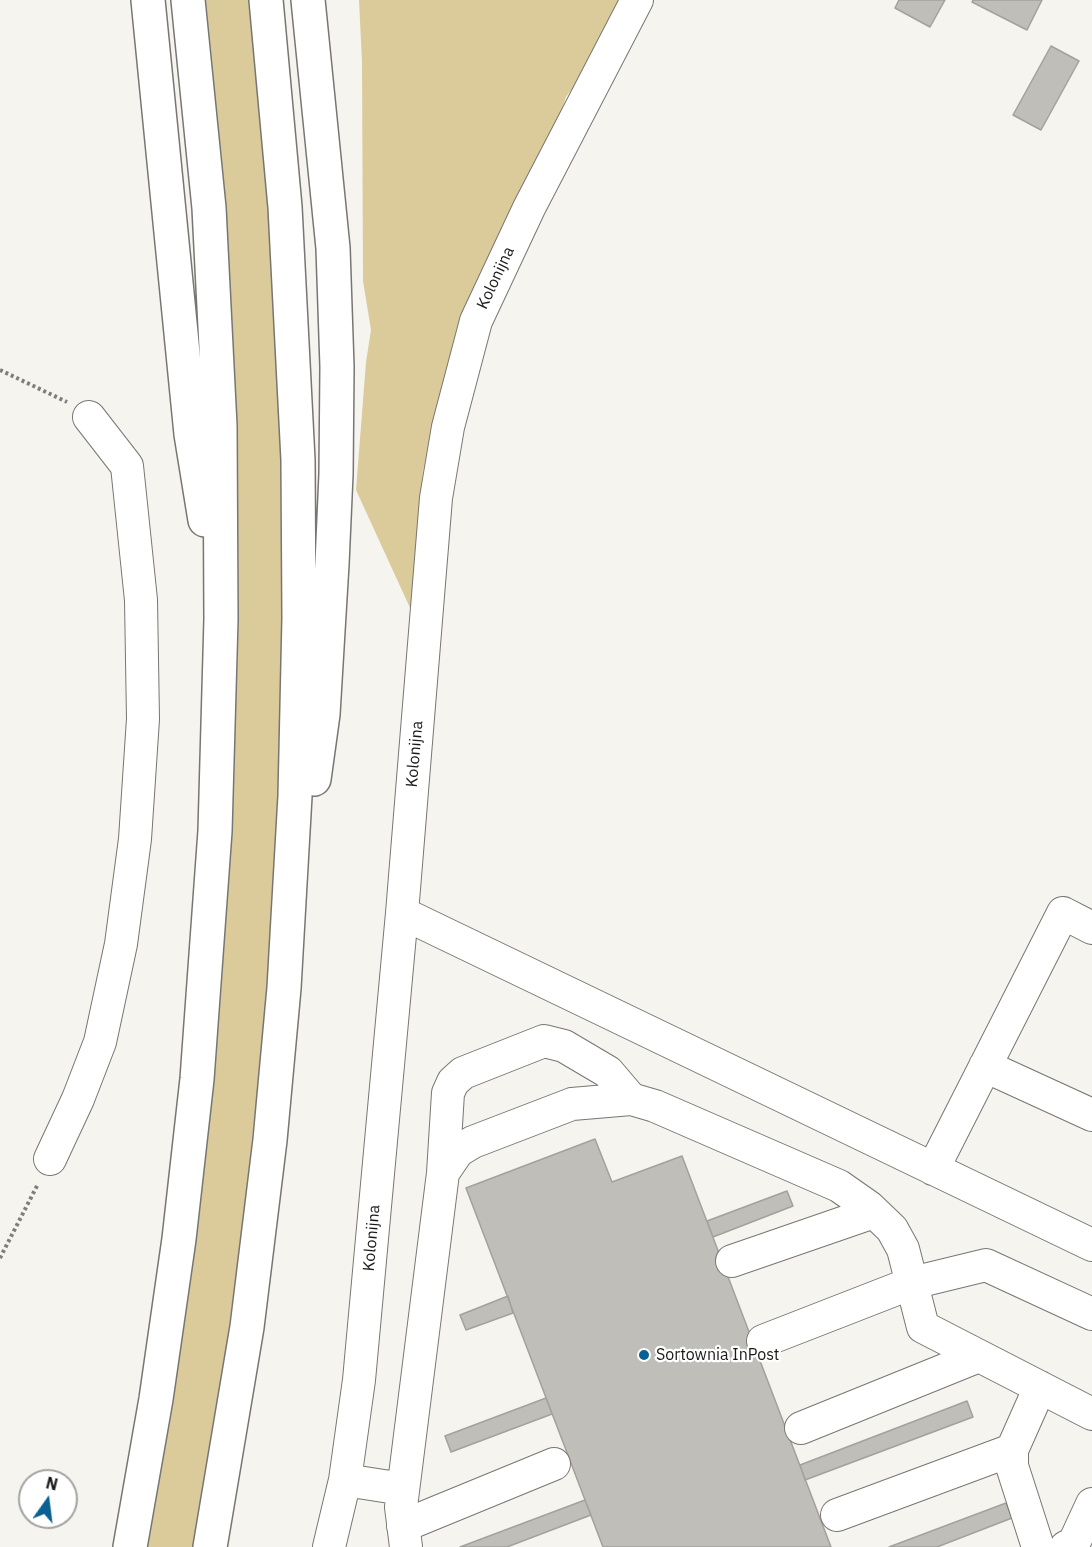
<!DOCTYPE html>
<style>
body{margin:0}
#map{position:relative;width:1092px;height:1547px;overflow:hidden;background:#f6f4ef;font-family:"IBM Plex Sans",sans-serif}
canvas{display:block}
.north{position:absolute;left:18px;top:1469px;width:60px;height:60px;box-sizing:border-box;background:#fff;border:2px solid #a3a3a2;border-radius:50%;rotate:14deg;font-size:16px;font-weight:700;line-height:24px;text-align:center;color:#1a1917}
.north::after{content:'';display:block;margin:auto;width:21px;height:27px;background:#086192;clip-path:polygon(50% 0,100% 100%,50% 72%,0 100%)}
</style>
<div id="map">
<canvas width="1092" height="1547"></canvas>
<div class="north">N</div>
</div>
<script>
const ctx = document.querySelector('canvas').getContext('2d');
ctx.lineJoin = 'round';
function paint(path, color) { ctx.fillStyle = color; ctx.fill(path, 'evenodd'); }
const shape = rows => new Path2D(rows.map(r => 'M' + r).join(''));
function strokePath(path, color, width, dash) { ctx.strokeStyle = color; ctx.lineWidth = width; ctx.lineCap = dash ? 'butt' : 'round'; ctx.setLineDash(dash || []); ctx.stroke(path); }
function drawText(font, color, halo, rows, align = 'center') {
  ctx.font = font + ' "IBM Plex Sans",sans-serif'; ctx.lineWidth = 4.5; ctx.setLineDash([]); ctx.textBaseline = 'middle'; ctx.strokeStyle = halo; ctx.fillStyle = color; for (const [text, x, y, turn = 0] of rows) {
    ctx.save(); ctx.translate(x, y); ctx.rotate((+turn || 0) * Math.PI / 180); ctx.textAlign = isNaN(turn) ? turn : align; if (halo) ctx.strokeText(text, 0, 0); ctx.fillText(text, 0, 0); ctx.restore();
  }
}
paint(shape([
 [204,0,248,0,267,142,279,309,282,481,283,698,270,972,246,1195,222,1382,206,1483,194,1547,146,1547,201,1184,216,1056,233,777],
 [359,0,622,0,592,62,566,97,549,147,465,316,423,471,411,610,356,490,366,362,371,330,363,281,362,62]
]), '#dbcb9a');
const building = shape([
 [899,0,945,0,930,27,895,8,899,0],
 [973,0,1042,0,1027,30,972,2,973,0],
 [1051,46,1079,61,1041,130,1013,115,1051,46],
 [595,1139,612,1182,682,1156,831,1547,603,1547,466,1188,595,1139],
 [787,1191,793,1206,713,1237,707,1221,787,1191],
 [508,1296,513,1313,466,1330,460,1315,508,1296],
 [546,1398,552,1414,451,1452,445,1436,546,1398],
 [967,1401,973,1417,805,1480,800,1465,967,1401],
 [585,1500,591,1515,507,1547,460,1547,585,1500],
 [1006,1503,1012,1518,937,1547,889,1547,1006,1503]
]);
paint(building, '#c0beb9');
strokePath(building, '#a3a19c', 1.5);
const minor = shape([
 [402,913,1092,1245],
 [985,1066,1092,1115],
 [50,1159,78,1099,100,1042,121,944,135,839,143,719,141,600,127,466,89,417],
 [933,1169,1063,913,1092,928],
 [443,1173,448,1093,453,1082,463,1073,544,1041,564,1046,608,1072,631,1099],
 [732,1261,874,1212],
 [763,1341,912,1283,986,1265,1092,1314],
 [801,1428,979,1356],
 [345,1480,403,1489],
 [837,1515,1012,1450],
 [403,1526,554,1464],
 [329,1547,345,1480,359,1380,402,913,436,498,448,427,476,321,529,208,637,0],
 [406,1547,401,1507,443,1173,458,1151,473,1142,572,1104,631,1099,655,1106,839,1186,869,1207,892,1229,903,1249,923,1327,1092,1414],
 [1038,1547,1012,1466,1012,1450,1040,1387],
 [1066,1547,1074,1543,1092,1504]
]);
const highway = shape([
 [148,0,191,434,205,520],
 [308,0,333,248,337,367,336,474,332,564,323,714,314,779],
 [130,1547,156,1399,179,1239,197,1079,215,831,221,619,220,426,209,208,188,0],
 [210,1547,247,1327,270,1140,284,988,295,796,299,618,298,460,285,207,266,0]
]);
strokePath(minor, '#787672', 34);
strokePath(highway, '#787672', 36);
strokePath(shape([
 [0,370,67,402],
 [0,1258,38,1184]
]), '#807e7b', 4, [3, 3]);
strokePath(minor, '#fff', 32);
strokePath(highway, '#fff', 33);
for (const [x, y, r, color] of [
 [644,1355,6,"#086192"]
]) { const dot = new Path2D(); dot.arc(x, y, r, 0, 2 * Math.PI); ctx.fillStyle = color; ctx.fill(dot); strokePath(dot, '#fff', 2); }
drawText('16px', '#1a1917', '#fff', [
 ["Kolonijna",496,278,-65],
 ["Kolonijna",415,754,-85],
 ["Kolonijna",372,1238,-85]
]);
drawText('16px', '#1a1917', '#fff', [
 ["Sortownia InPost",656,1355]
], 'left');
</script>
